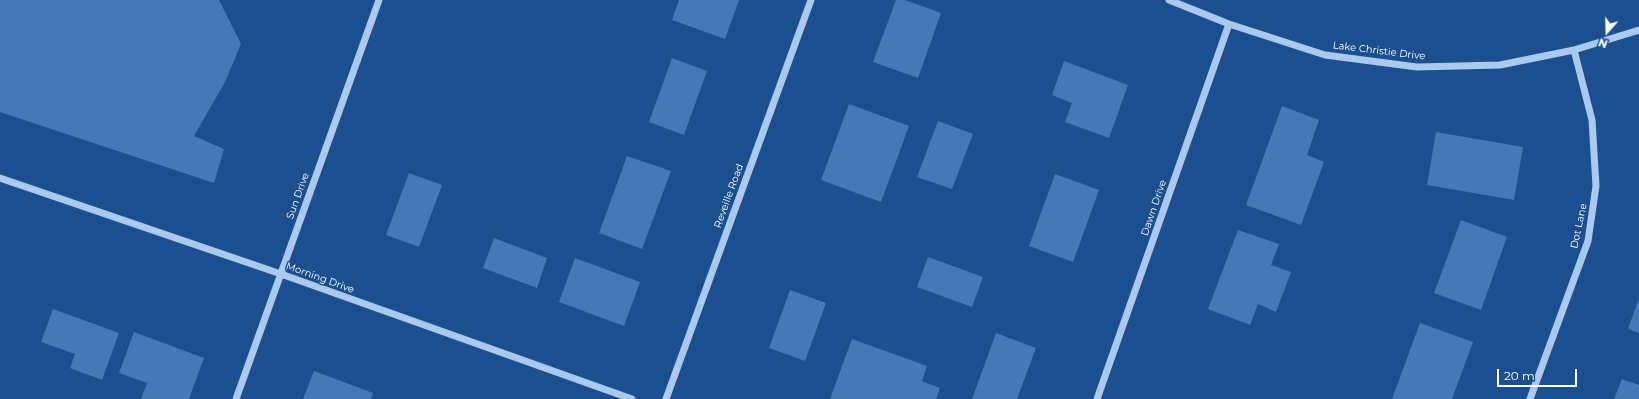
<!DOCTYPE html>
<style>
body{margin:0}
#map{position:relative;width:1639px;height:399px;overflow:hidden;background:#1b4f8f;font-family:Montserrat,sans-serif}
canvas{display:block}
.north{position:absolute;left:1587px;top:12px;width:40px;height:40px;-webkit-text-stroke:3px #1b4f8f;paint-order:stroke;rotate:200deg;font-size:11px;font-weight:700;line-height:16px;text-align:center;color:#fff}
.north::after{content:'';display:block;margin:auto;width:14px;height:18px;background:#fff;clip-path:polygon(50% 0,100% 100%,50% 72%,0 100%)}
.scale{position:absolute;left:1497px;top:369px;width:80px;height:18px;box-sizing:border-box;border:2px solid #fff;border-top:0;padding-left:5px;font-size:12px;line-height:14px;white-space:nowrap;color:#fff;-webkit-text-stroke:3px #1b4f8f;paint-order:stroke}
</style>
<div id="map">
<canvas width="1639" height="399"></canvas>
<div class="north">N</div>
<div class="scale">20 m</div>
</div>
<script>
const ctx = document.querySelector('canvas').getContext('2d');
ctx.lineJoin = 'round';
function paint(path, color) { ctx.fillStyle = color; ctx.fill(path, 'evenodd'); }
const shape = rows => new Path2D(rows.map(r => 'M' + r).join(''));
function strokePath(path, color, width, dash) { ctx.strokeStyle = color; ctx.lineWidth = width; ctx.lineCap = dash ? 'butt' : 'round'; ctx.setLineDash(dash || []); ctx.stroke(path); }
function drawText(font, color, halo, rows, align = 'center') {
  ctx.font = font + ' Montserrat,sans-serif'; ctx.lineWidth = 3; ctx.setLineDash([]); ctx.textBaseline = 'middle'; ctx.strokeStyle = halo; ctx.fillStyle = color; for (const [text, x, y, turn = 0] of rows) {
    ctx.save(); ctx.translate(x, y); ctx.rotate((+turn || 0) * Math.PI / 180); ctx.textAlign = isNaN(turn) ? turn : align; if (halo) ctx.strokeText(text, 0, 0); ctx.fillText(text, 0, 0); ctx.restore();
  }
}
paint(shape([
 [0,0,219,0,241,44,225,82,194,136,224,149,214,183,0,112],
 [679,0,739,0,725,39,672,20],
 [896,0,905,0,941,13,918,78,873,62],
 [672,58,707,71,684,135,649,122],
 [1064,61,1128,85,1109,138,1065,122,1072,103,1052,95],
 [849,104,909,126,881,202,821,180],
 [1282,106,1319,120,1307,155,1324,162,1301,225,1246,205],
 [938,121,973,134,952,189,917,177],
 [1436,132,1523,147,1514,200,1427,185],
 [627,156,671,171,642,249,599,233],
 [409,173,442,185,419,247,386,235],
 [1055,174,1099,190,1073,262,1029,246],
 [1461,220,1507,237,1481,310,1434,293],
 [1238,230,1279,244,1271,265,1291,272,1276,312,1258,304,1250,325,1208,309],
 [494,238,547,258,537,288,483,268],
 [928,257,983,277,972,307,917,287],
 [575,258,640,282,624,326,559,302],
 [790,290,826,303,805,361,769,348],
 [1639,298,1639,333,1628,329],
 [53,309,119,333,102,380,70,368,75,354,41,342],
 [1420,323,1473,342,1452,399,1392,399],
 [134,332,204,358,189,399,141,399,147,383,119,373],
 [996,333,1036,348,1017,399,972,399],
 [852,339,927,366,922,381,940,388,936,399,830,399],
 [314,371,373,393,371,399,303,399],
 [1622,379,1639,385,1639,399,1614,399]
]), '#4478b7');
strokePath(shape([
 [1169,0,1229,24,1325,55,1417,67,1500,65,1574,50,1639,30],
 [0,178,281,274,632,399],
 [236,399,379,0],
 [666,399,811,0],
 [1097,399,1229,24],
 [1530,399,1588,241,1596,186,1592,120,1574,50]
]), '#a9c9ee', 7);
drawText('10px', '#fff', '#1b4f8f', [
 ["Lake Christie Drive",1379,51,7],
 ["Sun Drive",298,196,-70],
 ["Reveille Road",729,196,-70],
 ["Dawn Drive",1154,208,-71],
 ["Dot Lane",1579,226,-78],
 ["Morning Drive",320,278,20]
]);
</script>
